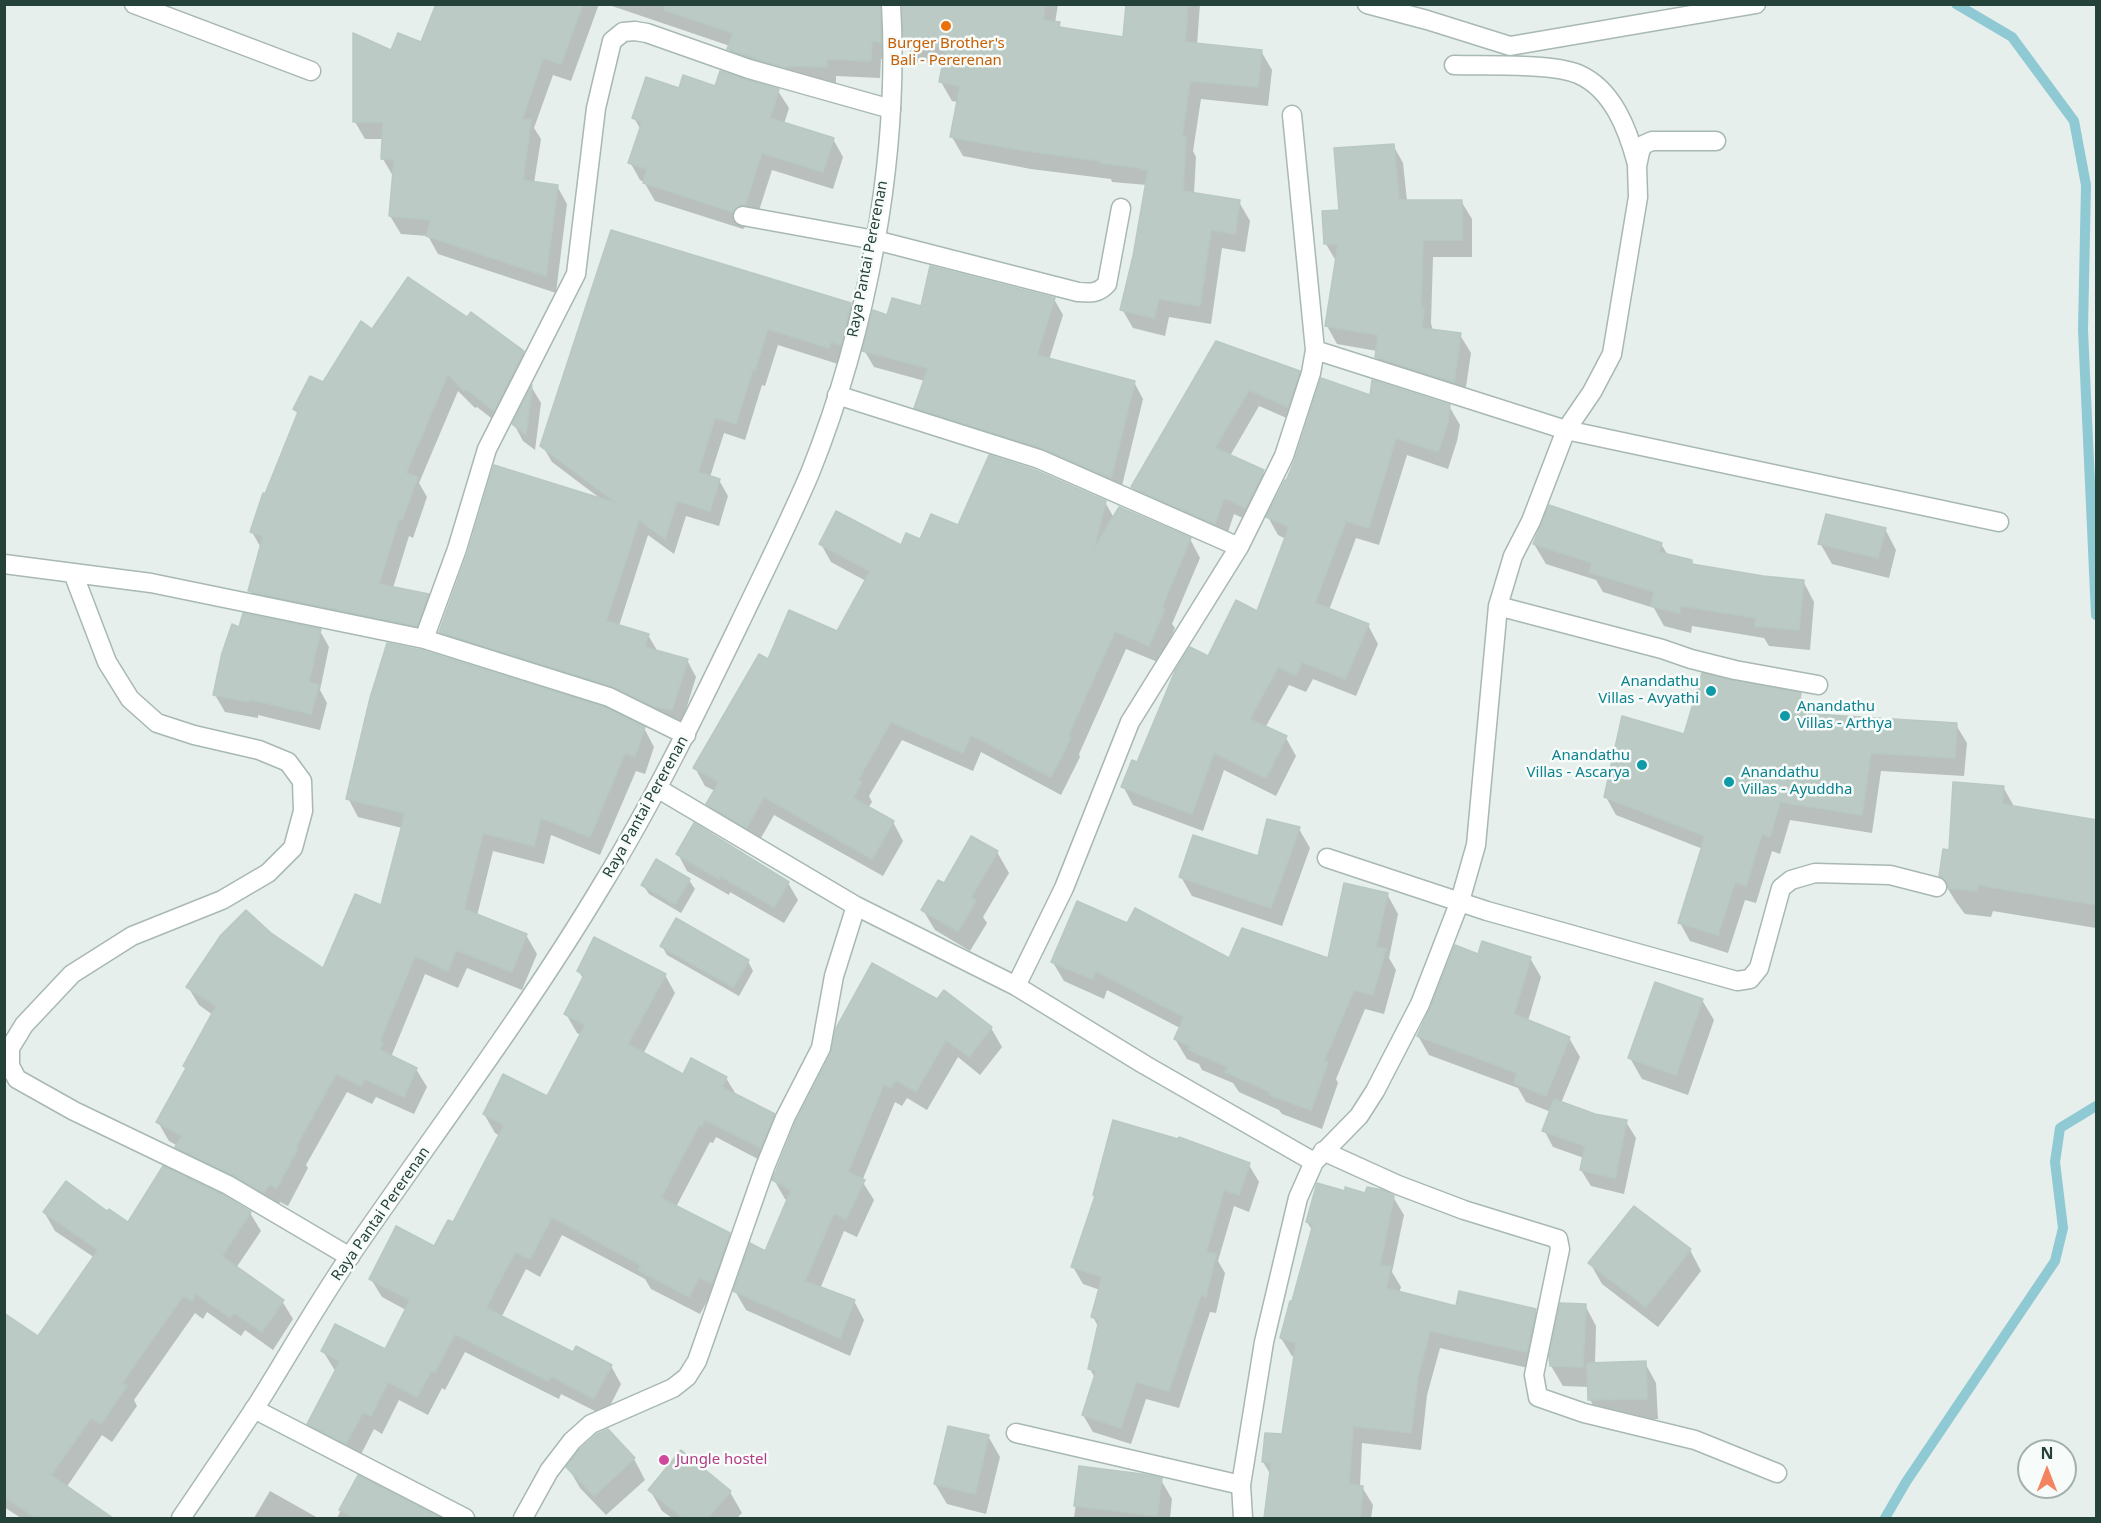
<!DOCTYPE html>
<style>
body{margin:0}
#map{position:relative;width:2101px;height:1523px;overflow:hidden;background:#e6efeb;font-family:"Noto Sans",sans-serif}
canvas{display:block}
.frame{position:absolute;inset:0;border:6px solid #24423a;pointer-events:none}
.north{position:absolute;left:2017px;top:1439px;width:60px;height:60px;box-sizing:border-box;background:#f7fbf9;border:2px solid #a3b1ad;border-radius:50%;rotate:0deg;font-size:16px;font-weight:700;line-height:24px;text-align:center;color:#24423a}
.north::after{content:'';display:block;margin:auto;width:21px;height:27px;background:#f4845f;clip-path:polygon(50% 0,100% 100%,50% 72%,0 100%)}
</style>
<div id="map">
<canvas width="2101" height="1523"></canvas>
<div class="frame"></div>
<div class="north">N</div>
</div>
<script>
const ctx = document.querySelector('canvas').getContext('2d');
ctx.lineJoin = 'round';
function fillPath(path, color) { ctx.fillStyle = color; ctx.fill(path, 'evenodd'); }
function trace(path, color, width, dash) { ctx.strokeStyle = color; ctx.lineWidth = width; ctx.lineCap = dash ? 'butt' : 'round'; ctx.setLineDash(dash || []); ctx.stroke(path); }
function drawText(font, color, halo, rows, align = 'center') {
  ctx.font = font + ' "Noto Sans",sans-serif'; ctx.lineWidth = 5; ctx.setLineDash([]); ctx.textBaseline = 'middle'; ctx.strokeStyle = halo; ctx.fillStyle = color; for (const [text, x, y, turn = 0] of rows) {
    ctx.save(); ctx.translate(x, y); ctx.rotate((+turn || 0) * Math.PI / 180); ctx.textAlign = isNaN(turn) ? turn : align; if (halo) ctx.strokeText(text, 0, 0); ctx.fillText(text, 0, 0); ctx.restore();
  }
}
fillPath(new Path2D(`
 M437,4H599L571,81L553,75L534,128L541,139L534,183L557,186L567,204L556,293L438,254L428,236L401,234L390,216L393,176L383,159V139H365L355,122L392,52L422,44Z
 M606,4H882L890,19V59H881L880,78L836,76V84L797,83L739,67L729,49L730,46Z
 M938,4H1058L1055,23L1059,24L1062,29L1124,39L1127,4H1200L1197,45L1261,51L1272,70L1268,106L1201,99L1193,151L1196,157L1194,194L1239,202L1250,221L1245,252L1222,248L1211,324L1169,317L1165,336L1133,328L1122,309L1135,256L1147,185L1112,182L1111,179L1031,169L963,156L952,137L958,102L952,101L941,82L944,64L916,62L905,43Z
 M716,88L778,91L789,108L784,124L833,139L843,157L833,189L772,170L755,223H749L743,229L655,201L644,182L640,180L630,162L641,130L634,118L680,90Z
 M1393,145L1403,163L1407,201H1461L1472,219V257H1433L1431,323L1433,331L1460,335L1471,353L1464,400L1387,375L1376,357L1377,351L1337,344L1327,326L1337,263L1326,244L1324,212L1340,211Z
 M612,231L850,304L860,321L838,364L778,345L765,386L762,385L745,440L724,433L710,477L719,480L728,496L719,526L686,516L674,554L648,535L619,626L648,635L658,652L687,660L696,677L681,726L450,648L440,632L601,499L552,462L542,445Z
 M1054,299L1063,315L1049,360L1134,382L1143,399L1120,494L926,424L916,408L925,381L874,367L864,350L888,316L922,307Z
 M468,319L523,352L534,370L504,428L477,407L475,408L458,391L419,483L427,497L413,538L409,536L393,588L428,595L438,613L427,644L260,609L250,591L261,548L252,532L299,416L295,409L323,384L373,331Z
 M1217,343L1299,372L1309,389L1298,423L1259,406L1230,456L1263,472L1273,489L1256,524L1234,514L1225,541L1143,504L1132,487Z
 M532,388L541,403L535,450L523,441L514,424Z
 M1371,397L1449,406L1460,425L1457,441L1448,469L1407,455L1379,545L1356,538L1329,610L1368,625L1378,644L1356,696L1313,679L1306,692L1289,685L1265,728L1286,738L1296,756L1276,796L1224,770L1203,831L1133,805L1123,786L1208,658L1258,613L1286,539L1278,535L1268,517Z
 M1105,502L1114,518L1190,539L1200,558L1172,624L1175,628L1160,663L1126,649L1079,754L1080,757L1061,795L981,752L973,771L902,740L869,796L872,802L868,808L893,822L903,841L883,876L774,815L757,845L718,822L707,804L715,791L705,786L695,768L769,661L838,633L866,581L831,562L821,544L902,547L958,527Z
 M1885,529L1896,550L1889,578L1832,564L1820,543Z
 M1534,544H1661L1668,555L1691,562L1694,566L1763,578L1803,581L1814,602L1810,650L1769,646L1764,638L1692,626L1691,633L1664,626L1654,608L1603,592L1596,580L1546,564Z
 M240,629L320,631L329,647L320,690L327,703L320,730L258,715V718L225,712L215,695Z
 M1800,695L1810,716L1956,725L1967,743L1964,776L1881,771L1872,833L1790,820L1780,854L1772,851L1756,903L1745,900L1728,953L1690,941L1680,923L1703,849L1616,815L1606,797L1685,736Z
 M644,728L654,747L645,774L636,771L600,855L551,835L544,864L493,851L477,916L526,935L537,954L522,990L467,968L458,988L425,974L391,1057L416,1069L427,1087L414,1114L376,1097L372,1104L347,1092L306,1165L308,1168L288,1206L280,1202L274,1210L188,1166L177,1147L178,1146L169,1141L158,1122L187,1070L184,1066L213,1015L199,1005L188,987L270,935L324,970L382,907L402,828L358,817L348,798Z
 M2003,787L2015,808L2096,821V928L1993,911L1991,917L1965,914L1956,902L1940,876L1950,852Z
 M1299,829L1310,848L1282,926L1192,896L1181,877L1259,858Z
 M972,838L997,852L1009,873L983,917L987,923L970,951L935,930L923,910L944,885Z
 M678,854L788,883L798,900L784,923L730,892L729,895L687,871Z
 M689,880L695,889L681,913L649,894L643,885Z
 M1387,894L1398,914L1389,958L1396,970L1384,1014L1365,1009L1336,1079L1338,1083L1322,1129L1282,1114L1279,1110L1239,1092L1233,1083L1202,1070L1199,1064L1187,1059L1175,1039L1180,1028L1107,990L1104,999L1064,981L1052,961L1128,925L1230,960L1329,959Z
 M662,946L748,961L753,971L739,996L667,955Z
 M1479,956L1530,958L1541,977L1528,1021L1569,1038L1580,1057L1561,1103L1594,1115L1626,1122L1636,1138L1624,1194L1591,1186L1581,1170L1584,1158L1553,1147L1544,1130L1551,1112L1526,1102L1518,1088L1429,1055L1418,1036Z
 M578,970L665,975L675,993L643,1054L684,1076L726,1078L737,1096L774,1115L784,1134L771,1166L716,1137L713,1143L710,1142L676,1207L729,1234L740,1253L723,1301L710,1296L700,1314L651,1289L645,1279L562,1235L540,1277L526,1269L501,1318L573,1354L611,1366L621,1384L605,1416L561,1394L559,1399L465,1352L445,1390L442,1388L428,1415L399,1400L382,1434L374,1429L357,1462L319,1442L309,1424L336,1371L334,1369L323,1351H385L406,1310L382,1297L371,1279L435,1248L453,1224L500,1136L495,1133L484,1114L547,1099L581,1035L577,1033L566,1014L584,980Z
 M1702,1000L1714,1020L1688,1095L1642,1079L1630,1058Z
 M991,1028L1002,1047L980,1075L958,1057L927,1110L907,1098L902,1106L895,1102L862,1181L874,1200L857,1237L844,1231L820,1289L854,1301L864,1320L850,1356L746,1310L735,1291L766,1253L788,1201L785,1199L774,1180L833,1053Z
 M1249,1165L1259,1182L1249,1212L1234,1206L1218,1261L1225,1273L1216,1313L1210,1312L1179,1408L1146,1399L1131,1444L1093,1432L1083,1415L1095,1378L1090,1369L1099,1328L1093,1317L1100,1290L1083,1284L1073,1267Z
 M1346,1193L1393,1197L1404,1215L1392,1272L1401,1287L1399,1293L1457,1308L1535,1310L1546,1328L1537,1370L1440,1348L1427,1395L1421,1450L1362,1443L1360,1487H1362L1373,1505L1371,1518H1265L1271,1475L1263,1462L1283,1436L1295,1357L1292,1356L1281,1338L1293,1303L1313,1232L1307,1222Z
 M44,1212L108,1214L129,1225L250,1213L261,1231L236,1268L282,1301L293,1319L273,1350L245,1330L241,1336L207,1312L203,1319L195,1313L134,1400L137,1406L112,1442L102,1435L66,1488L110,1518H21L4,1507V1330L39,1338L95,1258L55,1231Z
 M1690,1250L1701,1271L1658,1327L1602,1284L1590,1263Z
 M1585,1305L1596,1326L1595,1364L1645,1363L1656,1383L1658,1419L1602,1420L1590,1400V1387L1563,1386L1551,1366Z
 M988,1436L1000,1457L986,1514L947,1504L935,1484Z
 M634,1459L645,1480L606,1515L580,1488L568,1467Z
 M1081,1467L1161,1480L1172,1499L1170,1518H1074Z
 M358,1477L440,1518H337Z
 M650,1490L730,1492L742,1513L737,1518H672L662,1511Z
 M270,1491L318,1518H254Z`), '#0003');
trace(new Path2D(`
 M1956,4L2012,37L2074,121L2086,185L2083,330L2096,615
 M1885,1518L1906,1482L2055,1261L2063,1228L2055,1162L2060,1128L2096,1106`), '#8ec9d4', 10);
const building = new Path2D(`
 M436,4H583L561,64L543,58L522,119L531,120L523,180L558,185L546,276L426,236L431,220L389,216L394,160L381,159L383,122H353V33L391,50L398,33L421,42Z
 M665,4H880L881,42L872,41L871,61L827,59V67L787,66L786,68L727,49L733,33L664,10Z
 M902,4H1045L1043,20L1060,22L1059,27L1123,37L1126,4H1188L1185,42L1262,50L1258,87L1190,81L1182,137H1186L1183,191L1240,200L1235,234L1211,230L1200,306L1159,299L1154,318L1120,310L1133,256L1148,170H1142V168L1100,163V161L1020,150L950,137L960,86L939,82L946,47L903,44Z
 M720,71L779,89L770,118L834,138L823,172L762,153L745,205L739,206L733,212L643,183L647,169L628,163L642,122L632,118L646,77L679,88L683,75L715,86Z
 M1394,144L1399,200H1462V240H1423L1421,308H1424L1422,328L1461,333L1454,382L1375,357L1378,335L1325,326L1338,244H1324L1322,211L1339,210L1334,148Z
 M611,230L851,303L841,345L831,342L829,348L768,329L755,370L753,369L736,424L715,418L698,472L720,479L710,511L677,501L665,539L639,520L606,621L649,634L645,647L688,659L672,710L652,706L612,686L439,632L468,552L494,465L616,503L540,446Z
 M930,266L1055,298L1037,355L1135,381L1111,478L1042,448L914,408L928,368L862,351L873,310L887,315L892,298L921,306Z
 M408,277L467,317L471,312L524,351L494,411L466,389L464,391L448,374L406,473L418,477L402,520L399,519L379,584L429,594L417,626L248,591L263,536L250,532L263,493L265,494L298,412L293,409L310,376L323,382L361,321L372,329Z
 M1216,341L1300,371L1288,407L1249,390L1215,448L1264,470L1246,508L1224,498L1215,524L1131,487Z
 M1321,378L1370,395L1372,380L1450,405L1448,422L1438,452L1396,438L1369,528L1346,521L1315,603L1369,624L1345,679L1302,662L1296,675L1278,667L1250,719L1287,736L1266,778L1214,753L1192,814L1121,787L1132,760L1137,762L1175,671L1190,647L1208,656L1236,600L1257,611L1289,527L1266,517L1285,480L1286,481L1295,459Z
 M532,385L526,435L512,424Z
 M989,455L1035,470L1106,501L1094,549L1119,507L1191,538L1162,607L1165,609L1149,646L1115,631L1068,736L1071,738L1051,777L971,735L963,753L891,722L858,780L862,782L853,798L894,821L872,859L764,797L746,828L706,804L719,782L693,768L759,654L768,659L789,610L837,631L870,571L819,544L836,511L901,545L906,533L920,539L931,514L958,525Z
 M1549,505L1662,543L1659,552L1692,560V564L1763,576L1804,580L1799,630L1755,626L1756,618L1681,606L1679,613L1651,606L1654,592L1589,572L1592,563L1533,544Z
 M1826,514L1886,528L1878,558L1818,544Z
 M243,613L321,629L309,682L319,685L311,714L249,699V702L213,695L222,653L232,624L239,627Z
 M387,643L421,650L605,707L645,727L635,756L625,753L590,837L541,818L534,846L483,833L464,909L527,934L512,972L456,950L448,971L415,956L380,1041L383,1043L380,1050L417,1068L404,1097L365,1079L361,1086L336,1074L296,1147L298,1148L277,1188L269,1184L264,1193L233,1175L175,1147L182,1136L156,1122L186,1068L183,1066L216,1006L186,987L221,935L246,910L271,933L323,968L355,894L381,905L405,813L346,799L370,698Z
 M1702,673L1801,693L1797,713L1957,723L1955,758L1871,753L1862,815L1780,802L1770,837L1762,834L1746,886L1735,882L1718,935L1678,923L1705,836L1604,797L1622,716L1684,734Z
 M1953,782L2004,786L2002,804L2097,820V905L1978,885L1977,891L1948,888L1945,879L1939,876L1943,849L1949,850Z
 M1267,819L1300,827L1271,908L1179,877L1193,835L1258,856Z
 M694,823L789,882L774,907L720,876L719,879L676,854Z
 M971,836L998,851L971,898L976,901L958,931L921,910L938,880L944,883Z
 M656,859L690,879L675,904L641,885Z
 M1344,883L1388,893L1376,947L1386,949L1373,995L1354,990L1324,1061L1328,1062L1311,1110L1269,1095L1270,1092L1225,1072L1228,1067L1189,1050L1190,1046L1174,1039L1184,1017L1096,971L1092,979L1051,962L1077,901L1127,923L1135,908L1229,958L1242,928L1328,958Z
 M676,918L749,960L733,987L660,946Z
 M594,937L666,974L628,1044L683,1074L691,1058L727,1077L722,1087L775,1114L761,1148L705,1120L702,1126L699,1125L661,1198L730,1233L712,1283L699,1278L689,1297L638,1270L641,1265L552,1217L530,1259L515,1252L486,1308L573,1352L576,1346L612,1365L594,1399L551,1376L548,1381L455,1334L435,1372L431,1371L417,1397L388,1382L371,1416L363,1412L346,1444L307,1424L340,1361L321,1351L335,1324L385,1349L410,1300L369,1279L396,1226L434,1246L448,1220L453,1222L504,1125L483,1114L503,1074L547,1096L585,1025L564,1014L584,975L577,971Z
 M1482,941L1531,957L1514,1014L1570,1037L1546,1096L1514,1083L1517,1073L1417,1036L1430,1008L1455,945L1478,954Z
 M872,963L937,999L944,990L992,1027L969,1057L946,1040L916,1092L896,1080L891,1088L884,1084L848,1172L865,1180L846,1219L834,1213L805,1281L855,1300L840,1338L733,1291L750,1243L765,1251L791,1190L772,1180L776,1171L795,1123L831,1053L836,1028Z
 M1655,982L1703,999L1676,1075L1628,1058Z
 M1554,1099L1595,1114L1627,1120L1615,1178L1580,1170L1585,1146L1542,1131Z
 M1113,1120L1178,1139L1179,1137L1250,1163L1239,1195L1224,1190L1206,1252L1216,1254L1206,1297L1201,1295L1169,1391L1136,1382L1121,1428L1082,1415L1096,1371L1088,1369L1099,1320L1091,1317L1102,1277L1071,1267L1095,1196L1093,1195Z
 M163,1166L223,1195L251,1212L222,1256L284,1300L262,1332L234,1313L230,1318L196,1294L192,1301L183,1296L122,1383L127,1386L101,1424L91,1418L51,1475L113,1518H36L4,1497V1313L38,1336L98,1250L43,1212L66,1181L107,1211L109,1209L128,1222Z
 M1317,1183L1345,1191V1187L1365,1193L1367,1187L1383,1190L1394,1196L1380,1265L1391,1267L1386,1288L1456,1306L1459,1291L1536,1309L1527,1352L1430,1331L1418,1376L1411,1433L1353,1426L1349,1484L1363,1486L1360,1518H1264L1271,1463L1262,1462L1265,1433L1282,1434L1296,1343L1280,1338L1290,1301H1292L1313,1224L1306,1222Z
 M1634,1206L1691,1249L1646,1307L1588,1263Z
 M1560,1303L1586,1304L1583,1367L1550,1366L1549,1357Z
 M1646,1361L1647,1399L1588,1400L1587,1363Z
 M948,1426L989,1435L975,1494L934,1484Z
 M608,1429L635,1458L594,1496L566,1467L580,1449L597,1434Z
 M681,1450L731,1491L708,1518H683L648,1490Z
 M1079,1466L1142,1474L1162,1478L1157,1516L1074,1506Z
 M358,1475L441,1518H356L339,1510Z`);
fillPath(building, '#bbcac4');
trace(building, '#b8c9c2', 1.5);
const minor = new Path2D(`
 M134,4L311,71
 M1367,4L1427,20L1510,46L1756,4
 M1454,65C1484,66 1552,63 1578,74C1613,89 1628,130 1637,164
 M743,216L875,240L1078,292C1090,293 1098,294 1107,284L1121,208
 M1315,350L1566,430L1999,522
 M837,395L1039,459L1239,547
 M4,564L151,583L424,639
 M73,573L107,662L130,699L157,723L194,735L259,750L288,762L302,781L303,811L293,848L268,873L222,900L132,936L72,974L24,1025L10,1048V1066L17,1079L74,1111L228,1185L350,1257
 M1498,606L1662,649L1691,659L1735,670L1818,685
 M686,735L609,697L424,639L457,549L487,449L576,274L596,108L612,41L623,32L635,31L647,33L749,69L891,109
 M657,788L856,906L1016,986L1145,1065L1314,1162
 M1327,858L1487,911L1737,981L1750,979L1759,968L1781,888L1791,880L1815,873L1890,875L1937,887
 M1016,986L1064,888L1130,722L1239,547L1284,456L1311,373L1315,350L1292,115
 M1323,1151L1398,1185L1464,1210L1558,1239L1560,1249L1534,1375L1538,1397L1584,1413L1695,1440L1777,1473
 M254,1409L465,1518
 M1016,1433L1241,1485
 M523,1518L549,1471L572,1441L591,1424L673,1388L687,1377L697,1361L765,1167L785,1118L821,1048L834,976L856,906
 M1243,1518L1241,1485L1264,1342L1298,1198L1314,1162L1359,1116L1375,1091L1420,1004L1460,901L1476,845L1498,606L1513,556L1531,521L1566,430L1592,392L1612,354L1638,197L1637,166L1640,152L1643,145L1652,141H1716`);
const tertiary = new Path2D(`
 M181,1518C206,1481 232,1443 257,1405C289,1354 318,1302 352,1253C436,1131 526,1012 602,885C656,797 700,705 745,612C767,566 790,520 810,473C867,331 900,157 891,4`);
trace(minor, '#a8b8b2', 21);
trace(tertiary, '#a8b8b2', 21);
trace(minor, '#fff', 18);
trace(tertiary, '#fff', 18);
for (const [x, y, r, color] of [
 [946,26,6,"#e8710a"],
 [1711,691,6,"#0f9aa8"],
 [1785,716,6,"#0f9aa8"],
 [1642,765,6,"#0f9aa8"],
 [1729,782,6,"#0f9aa8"],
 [664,1460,6,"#d1479c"]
]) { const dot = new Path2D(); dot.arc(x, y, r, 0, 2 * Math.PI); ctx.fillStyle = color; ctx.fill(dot); trace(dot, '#f7fbf9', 2); }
drawText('15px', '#c56008', '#f7fbf9', [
 ["Burger Brother's",946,44],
 ["Bali - Pererenan",946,61]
]);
drawText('15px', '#24423a', '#f7fbf9', [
 ["Raya Pantai Pererenan",868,259,-79],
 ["Raya Pantai Pererenan",646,807,-61],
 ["Raya Pantai Pererenan",381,1214,-55]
]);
drawText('15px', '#0d838f', '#f7fbf9', [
 ["Anandathu",1699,682],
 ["Villas - Avyathi",1699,699],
 ["Anandathu",1797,707,"left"],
 ["Villas - Arthya",1797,724,"left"],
 ["Anandathu",1630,756],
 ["Villas - Ascarya",1630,773],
 ["Anandathu",1741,773,"left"],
 ["Villas - Ayuddha",1741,790,"left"]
], 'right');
drawText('15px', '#b23c85', '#f7fbf9', [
 ["Jungle hostel",676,1460]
], 'left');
</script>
